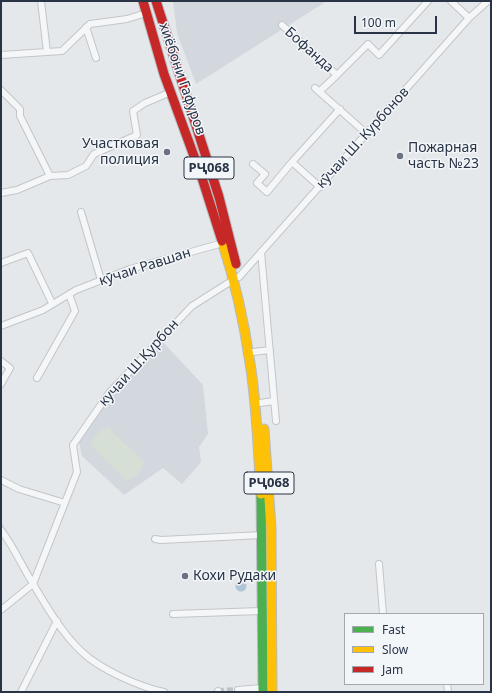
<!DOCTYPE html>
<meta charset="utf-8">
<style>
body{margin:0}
#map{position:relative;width:492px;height:693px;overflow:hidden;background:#e5e8eb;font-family:"Noto Sans",sans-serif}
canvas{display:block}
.frame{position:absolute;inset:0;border:2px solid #293447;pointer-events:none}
.legend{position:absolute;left:344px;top:613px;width:140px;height:72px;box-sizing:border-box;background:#f3f6f9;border:1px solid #a2a8b2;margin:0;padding:5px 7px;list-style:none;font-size:12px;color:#293447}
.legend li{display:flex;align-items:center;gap:8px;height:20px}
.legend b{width:20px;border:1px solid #a2a8b2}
.scale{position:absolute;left:354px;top:16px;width:83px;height:18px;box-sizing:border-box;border:2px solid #293447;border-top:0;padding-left:5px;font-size:12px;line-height:14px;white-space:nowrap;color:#293447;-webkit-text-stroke:3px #f3f6f9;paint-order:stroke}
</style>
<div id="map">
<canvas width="492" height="693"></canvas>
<div class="frame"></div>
<ul class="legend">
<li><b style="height:5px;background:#4caf50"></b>Fast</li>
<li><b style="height:5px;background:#ffc107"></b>Slow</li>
<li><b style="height:5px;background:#c62828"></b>Jam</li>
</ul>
<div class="scale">100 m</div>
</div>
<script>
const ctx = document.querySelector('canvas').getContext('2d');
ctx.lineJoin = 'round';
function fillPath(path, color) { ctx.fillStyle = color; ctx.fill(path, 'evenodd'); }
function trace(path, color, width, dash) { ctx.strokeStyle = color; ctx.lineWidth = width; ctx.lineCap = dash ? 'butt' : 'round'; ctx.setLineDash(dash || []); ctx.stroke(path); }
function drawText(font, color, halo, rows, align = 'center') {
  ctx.font = font + ' "Noto Sans",sans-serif'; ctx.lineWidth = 3; ctx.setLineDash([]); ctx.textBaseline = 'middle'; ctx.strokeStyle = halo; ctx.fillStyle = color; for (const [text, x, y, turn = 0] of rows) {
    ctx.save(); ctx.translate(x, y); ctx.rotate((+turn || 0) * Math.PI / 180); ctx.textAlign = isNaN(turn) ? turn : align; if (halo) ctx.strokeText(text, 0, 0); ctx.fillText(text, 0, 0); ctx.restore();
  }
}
fillPath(new Path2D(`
 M173,1H327L196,84L177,33Z
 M162,341L203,385L208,434L199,447L201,462L182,484L163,468L124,495L82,456L79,442L115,389Z`), '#d3d7de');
fillPath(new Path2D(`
 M108,427L144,462C141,472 135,479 126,480L91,446C93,437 98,430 108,427Z`), '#d6dfd5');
fillPath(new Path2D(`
 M235.5 586a5.5 5.5 0 1 1 11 0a5.5 5.5 0 1 1-11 0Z`), '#b1c5d8');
trace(new Path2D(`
 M1,524L5,531
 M19,553L31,574`), '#b1c5d8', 1.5);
trace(new Path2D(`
 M218,691L238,690`), '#bfc4ca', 6, [6, 3]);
const street = new Path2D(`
 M41,1L47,52
 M451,1L469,18
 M282,25L337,75L368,44L379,55L428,1
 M86,27L96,58
 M1,55L62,51L90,24L127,19L146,13
 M315,88L367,134
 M1,90L20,109V116L50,176
 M320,91L337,75
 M292,162L340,109
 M253,164L265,174L257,183L267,192L292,162L320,187
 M1,193L17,190L50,176L68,175L86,166L94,154L137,135L133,111L145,103L171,92
 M81,212L101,280
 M261,252L276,421
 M1,263L28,253L52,303
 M239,277L469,18L488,1
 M1,326L43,310L76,290L130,269L223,243
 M253,352L270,350
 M1,361L10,368L1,384
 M37,378L75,311L69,294
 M260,403L274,401
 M1,480L19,489L65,503
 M1,530C12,544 20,562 29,577C43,601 62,634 82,652C101,670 140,687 164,692
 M155,539L161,540L262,535
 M379,564L383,614
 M1,610L33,584L77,472L73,445L109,393L192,306L233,280
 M173,614L261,611
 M447,684L448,692
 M238,690L262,688
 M218,691V692
 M21,692L57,621`);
const fast = new Path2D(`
 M261,494L263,692`);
const slow = new Path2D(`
 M222,241C235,281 244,322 250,363C257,406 258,450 261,494
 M264,429L271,527L272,692`);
const jam = new Path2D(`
 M143,1L164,74L202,178L222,241
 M156,1L219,197L236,264`);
trace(street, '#c3c6c9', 8);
trace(fast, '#b7bbc0', 11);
trace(slow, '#b7bbc0', 11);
trace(jam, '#b7bbc0', 11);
trace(street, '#f4f6f7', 6);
trace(fast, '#4caf50', 9);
trace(slow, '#ffc107', 9);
trace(jam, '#c62828', 9);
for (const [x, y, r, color] of [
 [167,152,4,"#6b7380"],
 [400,156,4,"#6b7380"],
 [185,576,4,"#6b7380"]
]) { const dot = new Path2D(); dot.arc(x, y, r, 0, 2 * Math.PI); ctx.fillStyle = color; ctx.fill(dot); trace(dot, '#f3f6f9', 1.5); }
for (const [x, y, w] of [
 [209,168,50],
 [269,483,50]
]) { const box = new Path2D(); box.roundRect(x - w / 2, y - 11, w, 22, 3); ctx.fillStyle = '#f3f6f9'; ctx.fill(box); trace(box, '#293447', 1); }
drawText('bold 13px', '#293447', null, [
 ["РҶ068",209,168],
 ["РҶ068",269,483]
]);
drawText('14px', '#293447', '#f3f6f9', [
 ["Бофанда",309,50,42],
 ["хиёбони Гафуров",182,79,71],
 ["кӯчаи Ш. Курбонов",363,138,-48],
 ["кӯчаи Равшан",145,267,-18],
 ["кучаи Ш.Қурбон",139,363,-48]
]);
drawText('14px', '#293447', '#f3f6f9', [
 ["Участковая",159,144,"right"],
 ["полиция",159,160,"right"],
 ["Пожарная",408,148],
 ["часть №23",408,164],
 ["Кохи Рудаки",193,576]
], 'left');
</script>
